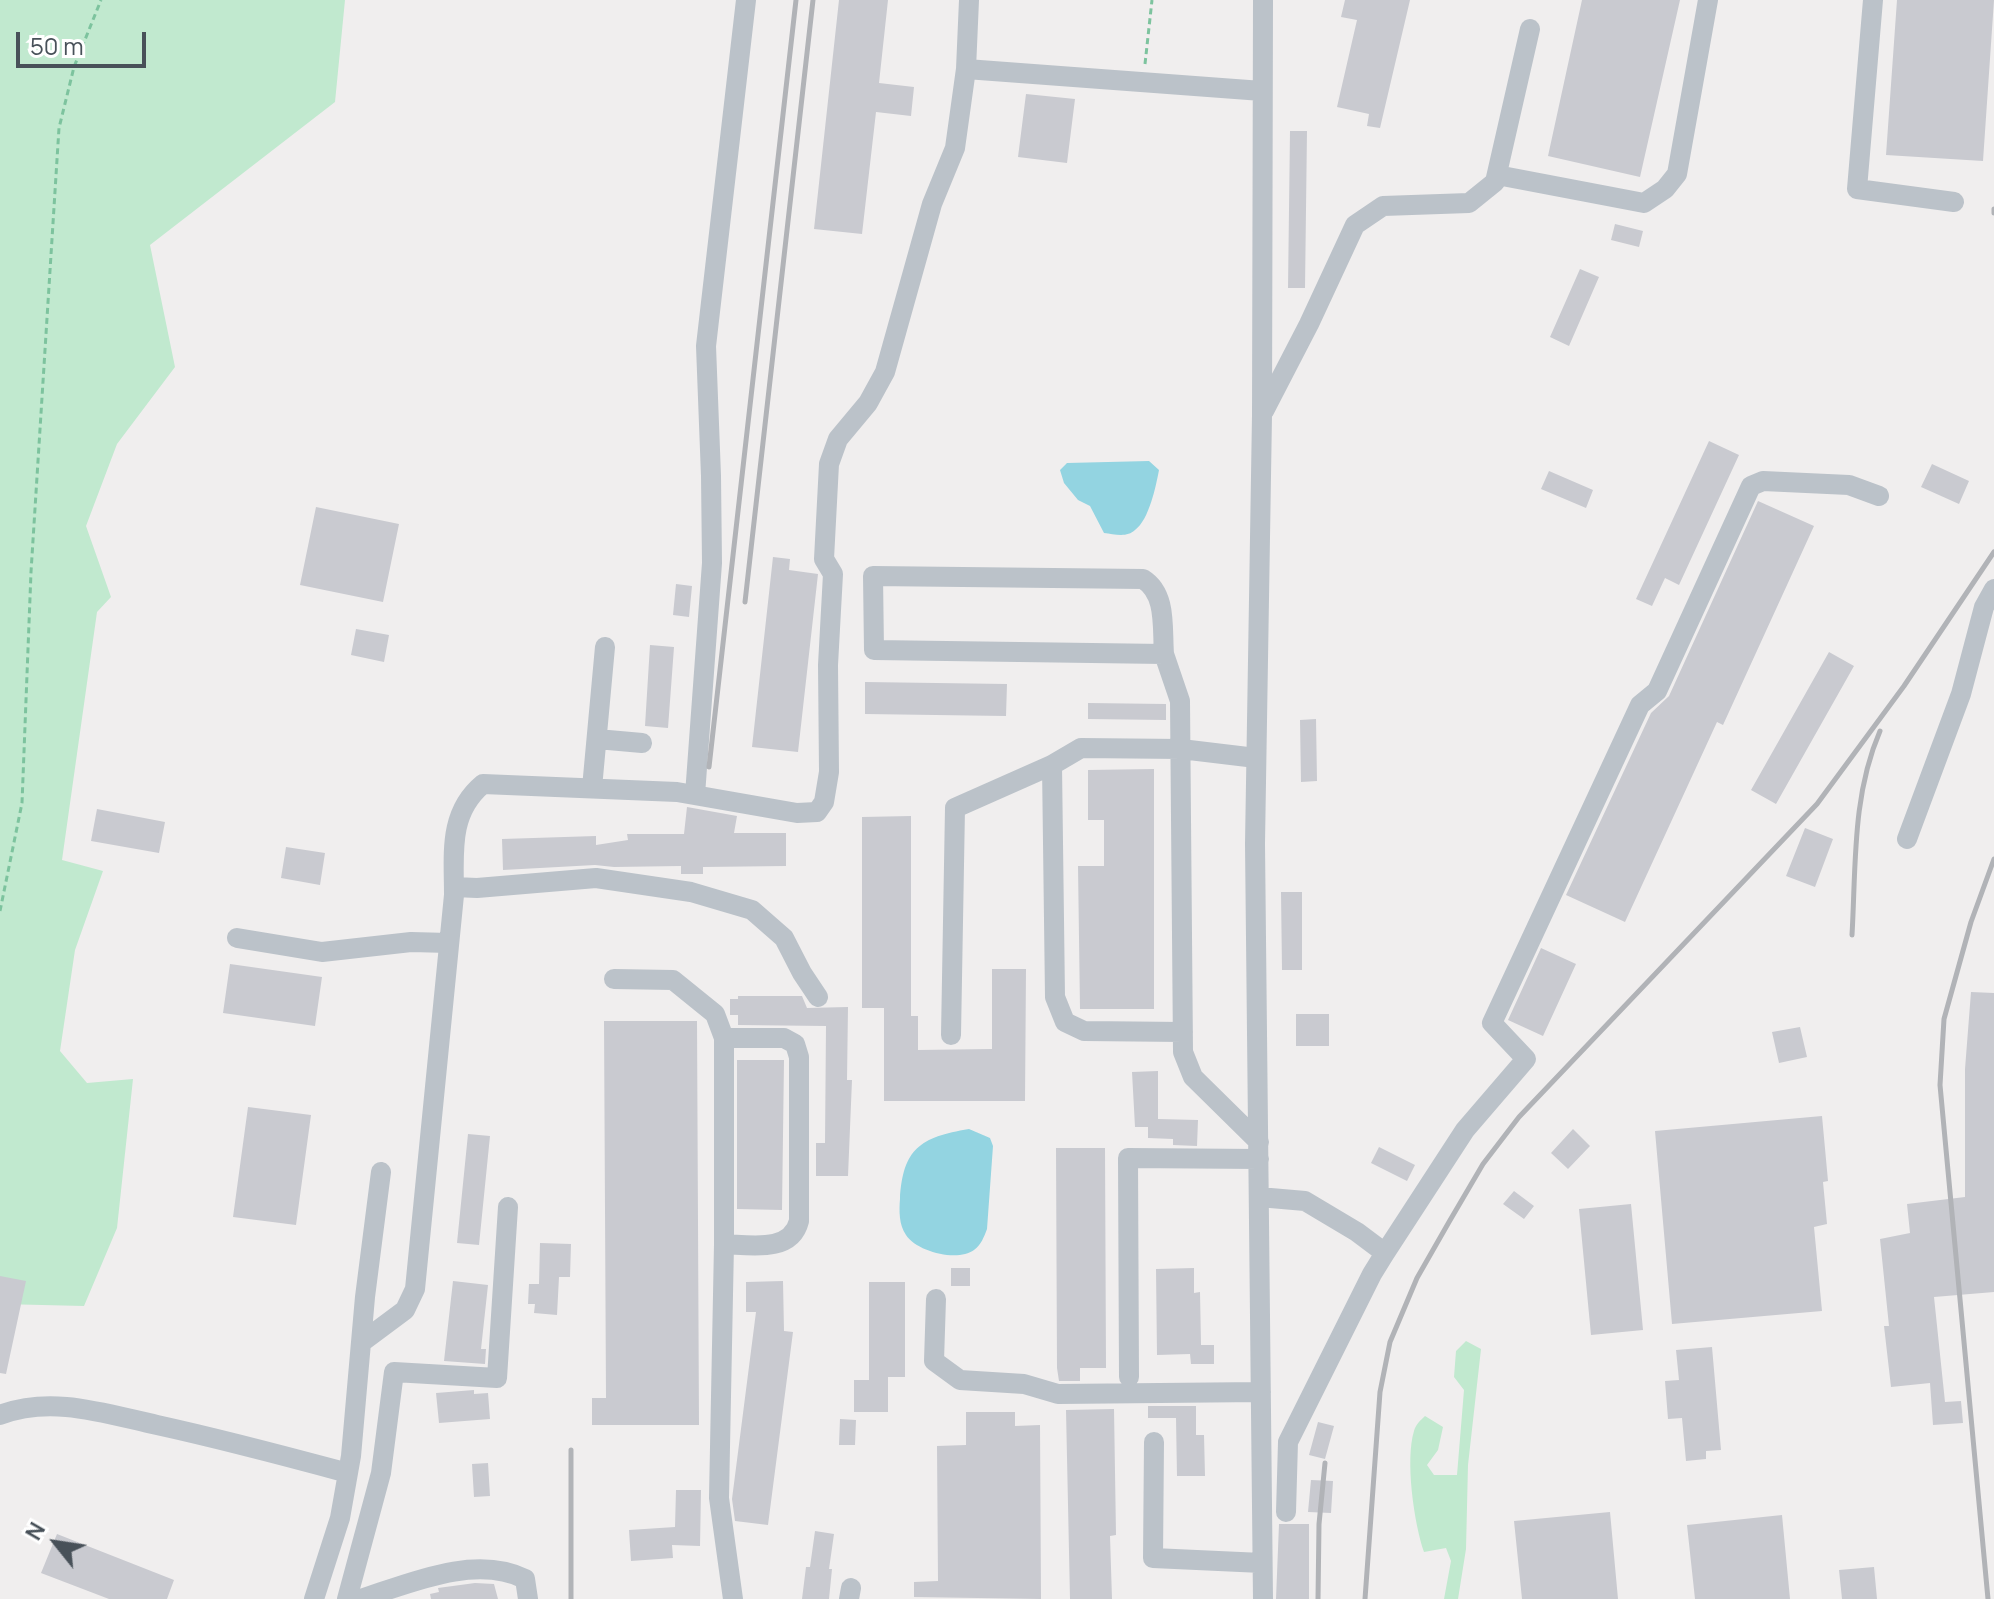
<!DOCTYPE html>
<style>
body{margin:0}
#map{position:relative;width:1994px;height:1599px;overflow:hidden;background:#f0eeee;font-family:Manrope,sans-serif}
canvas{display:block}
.north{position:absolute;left:16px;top:1503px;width:80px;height:80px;-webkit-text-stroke:6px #fff;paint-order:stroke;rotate:300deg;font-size:22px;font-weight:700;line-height:32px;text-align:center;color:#485159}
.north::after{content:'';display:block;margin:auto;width:28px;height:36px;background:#485159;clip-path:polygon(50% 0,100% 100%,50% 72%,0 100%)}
.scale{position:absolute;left:16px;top:32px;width:130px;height:36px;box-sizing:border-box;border:4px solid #485159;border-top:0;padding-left:10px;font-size:24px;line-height:28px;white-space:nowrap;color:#485159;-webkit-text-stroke:6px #fff;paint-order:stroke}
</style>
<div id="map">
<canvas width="1994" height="1599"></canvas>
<div class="north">N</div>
<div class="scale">50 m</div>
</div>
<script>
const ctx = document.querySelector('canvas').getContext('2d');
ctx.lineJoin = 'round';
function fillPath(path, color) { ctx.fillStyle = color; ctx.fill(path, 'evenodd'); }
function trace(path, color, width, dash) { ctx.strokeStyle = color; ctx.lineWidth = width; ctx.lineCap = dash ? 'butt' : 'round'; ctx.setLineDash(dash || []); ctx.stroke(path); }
fillPath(new Path2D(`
 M0,0H345L335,102L150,245L175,367L117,444L86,526L111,597L97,612L62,860L103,871L75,950L60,1051L87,1083L133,1079L117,1228L84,1306L0,1304Z
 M1466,1341L1481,1349L1468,1465L1466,1549L1458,1599H1444L1451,1561L1446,1548L1424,1552C1414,1523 1405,1460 1414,1431C1416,1424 1420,1421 1425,1416L1443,1427L1438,1450L1427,1465L1434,1475H1457L1464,1390L1454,1377L1456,1351Z`), '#c1e9cf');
fillPath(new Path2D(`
 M1149,461L1159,470C1156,486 1149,520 1135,530C1127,538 1114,534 1104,533L1090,506L1078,500L1064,483L1060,470L1067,463Z
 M969,1129L990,1138L993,1146L987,1229C984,1237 981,1245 974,1250C958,1262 917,1252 906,1235C899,1225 899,1211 900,1199C903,1149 920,1137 969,1129Z`), '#93d4e1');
fillPath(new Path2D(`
 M839,0H888L879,83L914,87L911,116L876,112L862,234L814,229Z
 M1345,0H1410L1380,128L1367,126L1369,114L1337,107L1357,20L1341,17Z
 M1582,0H1680L1640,177L1548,156Z
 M1897,0H1994L1983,161L1886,155Z
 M1026,94L1075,99L1067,163L1018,157Z
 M1290,131H1307L1305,288H1288Z
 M1615,224L1643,231L1639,247L1611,240Z
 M1580,269L1599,277L1569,346L1550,337Z
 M1709,441L1739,455L1679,585L1665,578L1652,606L1636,599Z
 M1932,464L1969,481L1959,504L1921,487Z
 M1549,471L1593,490L1586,508L1541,489Z
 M1758,501L1814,526L1723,725L1717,722L1625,922L1566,895L1651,713L1669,696Z
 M316,507L399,524L383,602L300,585Z
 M773,557L790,559L789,570L818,574L798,752L752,747Z
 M676,584L692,586L689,617L673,615Z
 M356,629L389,635L384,662L351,655Z
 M650,645L674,647L668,728L645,726Z
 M1829,652L1854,666L1776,804L1751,790Z
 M865,682L1007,684L1006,716L865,714Z
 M1088,703L1166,704V720L1088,719Z
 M1316,719L1317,781L1301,782L1300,720Z
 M1154,769V1009H1080L1078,866H1104V820H1088V770Z
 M687,807L737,816L734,833H786V866L703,867V874H681V866L614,867L595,865L503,870L502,839L596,836V845L628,840L627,834H684Z
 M97,809L165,822L159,853L91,841Z
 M911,816V1016H918V1050L992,1049V969H1026L1025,1101H884V1008H862V817Z
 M1805,828L1833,839L1815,887L1786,876Z
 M286,847L325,853L320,885L281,878Z
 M1281,892H1302V970H1282Z
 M1541,948L1576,964L1543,1036L1508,1020Z
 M230,964L322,977L315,1026L223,1013Z
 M1971,992L1994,993V1292L1934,1297L1945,1402L1961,1401L1963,1423L1933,1425L1930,1383L1891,1387L1884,1326H1889L1880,1239L1910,1233L1907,1204L1965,1197V1069Z
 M738,996H802L807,1008L848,1007L847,1080H852L848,1176H816V1143H825L826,1026L738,1025V1015H730V999H738Z
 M1296,1014H1329V1046H1296Z
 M604,1021H697L699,1425H592V1398H606Z
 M1800,1027L1807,1057L1779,1063L1772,1032Z
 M737,1060H784L782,1210L737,1209Z
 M1158,1071V1119L1198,1120L1197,1146L1173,1145V1139L1148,1138V1127H1135L1132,1072Z
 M248,1107L311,1115L296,1225L233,1217Z
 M1822,1116L1828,1181L1823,1182L1827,1224L1814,1227L1822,1311L1672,1324L1655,1131Z
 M1573,1129L1590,1146L1568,1169L1551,1153Z
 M468,1134L490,1136L479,1245L457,1243Z
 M1379,1147L1415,1165L1407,1181L1371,1163Z
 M1056,1148H1105L1106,1368H1080V1381H1059L1057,1368Z
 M1514,1191L1534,1206L1524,1219L1503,1204Z
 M1631,1204L1643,1330L1591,1335L1579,1209Z
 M540,1243L571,1244L570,1277H559L557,1315L534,1313L535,1304H528L529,1284H539Z
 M951,1268H970V1286H951Z
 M1194,1268V1293L1200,1292L1201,1345H1214V1364H1191L1190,1354L1157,1355L1156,1269Z
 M0,1276L26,1281L6,1374L0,1373Z
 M453,1281L488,1285L481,1349H486L485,1364L444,1361Z
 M783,1281L784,1331L793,1332L768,1525L735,1521L732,1499L756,1312H746V1282Z
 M869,1282H905V1377H888V1412H854V1380H869Z
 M1712,1347L1721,1450L1706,1451V1459L1686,1461L1682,1418L1668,1419L1665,1381L1679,1380L1676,1350Z
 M474,1390V1394L488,1393L490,1419L439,1423L436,1393Z
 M1148,1406H1196V1435H1204L1205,1476H1177L1176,1418H1148Z
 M1114,1409L1116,1535L1110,1536L1112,1599H1070L1066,1410Z
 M966,1412H1015V1426L1040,1425L1041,1599L914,1597V1582L938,1581L937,1446L966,1445Z
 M840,1419L856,1420L855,1445H839Z
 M1318,1422L1334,1426L1325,1459L1309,1455Z
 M488,1463L490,1496L474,1497L472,1464Z
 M1311,1480L1333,1481L1331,1513L1308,1512Z
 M676,1490H701L700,1546L672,1545L673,1558L631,1561L629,1530L675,1527Z
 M1610,1512L1618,1599H1522L1514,1521Z
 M1782,1515L1790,1599H1695L1687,1525Z
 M1279,1524H1309V1599H1276Z
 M815,1531L834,1534L829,1569H832L829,1599H802L806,1567H810Z
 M57,1534L174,1580L167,1599H109L41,1573Z
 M1874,1567L1877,1599H1842L1839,1570Z
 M475,1583L494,1584L498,1599H431L430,1594L439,1592L438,1588Z`), '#c9cad0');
trace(new Path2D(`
 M1145,64L1152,0
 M0,911L22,803L31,572L59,128L74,67L101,0`), '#7dc39e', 3, [6, 4]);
trace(new Path2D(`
 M969,0L966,69L1262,91
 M1263,0L1262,415L1255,844L1263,1599
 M1873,0L1857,189L1954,202
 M1497,175L1644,203L1665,189L1677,174L1708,0
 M1264,411L1309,324L1355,225L1383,206L1469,203L1495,182L1530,29
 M1164,654C1162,628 1167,594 1143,579L873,576L874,650L1164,654L1180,701L1183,1052L1193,1077L1259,1142
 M597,739L642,743
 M592,788L605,647
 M695,795L712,563L711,476L706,346L746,0
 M1907,839L1961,694L1984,607L1994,589
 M454,887L477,888L596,878L691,892L752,910L784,938L802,973L818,997
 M237,938L322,952L411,942L449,943
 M614,979L673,980L715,1014L724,1038V1244L719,1498L733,1599
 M1183,1032L1084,1031L1065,1022L1055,997L1052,765L1081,748L1181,749L1256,758
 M951,1035L955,808L1052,765
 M724,1038H784L795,1044L799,1057V1221C791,1253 751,1245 724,1244
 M1259,1197L1305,1201L1357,1232L1385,1253L1465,1130L1526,1059L1492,1023L1640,705L1657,691L1751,486L1763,481L1849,485L1879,496
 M936,1299L934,1361L960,1380L1024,1384L1058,1394L1261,1392
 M362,1342L405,1310L415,1289L454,895C454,854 448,813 483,784L677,792L797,813L817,812L824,802L829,772L828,665L833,574L824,559L829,464L838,439L868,403L885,372L932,204L955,148L966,69
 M1129,1377L1128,1158L1259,1159
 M0,1415C52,1395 106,1414 157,1425C221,1439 285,1456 348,1473
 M1154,1442L1153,1558L1262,1563
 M1286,1512L1288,1442L1372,1274L1385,1253
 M314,1599L340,1518L351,1456L365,1297L381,1172
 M347,1599L381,1473L394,1372L497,1378L508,1207
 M361,1599C410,1583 476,1554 525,1579L528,1599
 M849,1599L851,1588`), '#bbc2c9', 20);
trace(new Path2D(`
 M1994,213V209
 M745,602L813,0
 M709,767L796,0
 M1852,935C1856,866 1852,796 1880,731
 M571,1599V1450
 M1318,1599L1319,1524L1325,1463
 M1365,1599L1380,1392L1390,1342L1417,1278L1449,1222L1483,1164L1519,1117L1817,804L1904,686L1994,552
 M1988,1599L1940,1085L1944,1019L1971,922L1994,859`), '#b1b3b7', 5);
</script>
